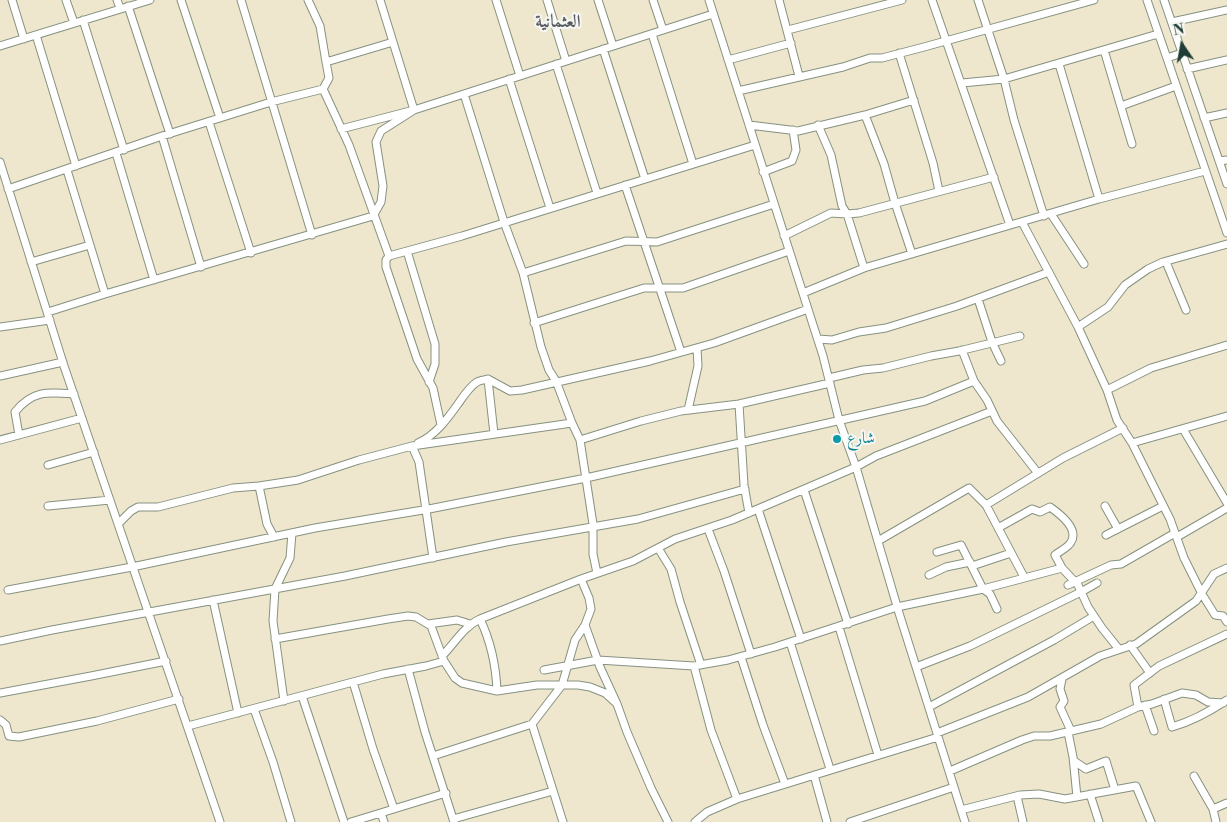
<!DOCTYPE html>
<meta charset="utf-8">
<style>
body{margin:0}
#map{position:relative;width:1227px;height:822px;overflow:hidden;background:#eee6cd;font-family:"Libre Bodoni",serif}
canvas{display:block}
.north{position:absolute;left:1157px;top:20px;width:50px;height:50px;-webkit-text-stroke:4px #f6f6f2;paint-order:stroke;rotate:348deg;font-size:14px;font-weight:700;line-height:20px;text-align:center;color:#1f3d34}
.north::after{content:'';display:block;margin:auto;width:18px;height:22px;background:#1f3d34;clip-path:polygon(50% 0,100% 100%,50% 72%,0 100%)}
</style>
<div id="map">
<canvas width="1227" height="822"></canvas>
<div class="north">N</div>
</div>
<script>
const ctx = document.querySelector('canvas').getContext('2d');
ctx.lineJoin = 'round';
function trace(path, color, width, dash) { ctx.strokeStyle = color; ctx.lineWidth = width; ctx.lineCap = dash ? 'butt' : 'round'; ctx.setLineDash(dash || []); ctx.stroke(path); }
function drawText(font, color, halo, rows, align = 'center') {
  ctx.font = font + ' "Libre Bodoni",Amiri,serif'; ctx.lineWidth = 4; ctx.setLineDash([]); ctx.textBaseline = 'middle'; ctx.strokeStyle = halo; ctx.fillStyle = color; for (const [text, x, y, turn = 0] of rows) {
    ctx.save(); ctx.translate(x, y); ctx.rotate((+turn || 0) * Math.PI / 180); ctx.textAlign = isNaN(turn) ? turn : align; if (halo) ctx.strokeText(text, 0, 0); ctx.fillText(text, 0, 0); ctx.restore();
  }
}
const minor = new Path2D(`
 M12,0L24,39
 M66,0L74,23
 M117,0L120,8
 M181,0L220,118
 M241,0L312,235
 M380,0L414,110
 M496,0L520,76
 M547,0L566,61
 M598,0L613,46
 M653,0L663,30
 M709,0L823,356L839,420L856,467L899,613L965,822
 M779,0L799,76
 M932,0L1010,225
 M978,0L1004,79L1014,120L1044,216
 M1147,0L1227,233
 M1164,0L1227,184
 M128,6L170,134
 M83,20L124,150
 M1172,22L1227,10
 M788,30L902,0
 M652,34L693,164
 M36,35L76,166
 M0,46L150,0
 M603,49L645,179
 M1104,50L1132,144
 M899,53L933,163L939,191
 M1167,58L1182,53
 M728,60L791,43
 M326,62L393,42
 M556,64L597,193
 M1059,64L1099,199
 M1187,69L1227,60
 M509,79L550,208
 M962,83L1004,79L1158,34
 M323,89L349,145L389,256
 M738,91L843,67L870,58H882L924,47L1094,0
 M464,94L504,222L523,273L541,347L549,370L556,381L572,423L580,440L593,524V554L597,573
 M1121,106L1176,86
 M865,115L884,164L895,203L912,254
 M1204,118L1227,113
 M209,122L251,253
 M749,125L798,131L865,115L914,100
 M818,125L831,155L842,206L847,214L864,268
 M341,129L414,110L713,14
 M162,136L201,267
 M116,153L154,280
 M1219,161L1227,160
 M0,162L64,366L220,822
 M67,170L105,294
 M763,172L792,161L796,150L793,130
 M625,185L681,352
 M8,189L162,136L271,102L323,89L329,78L326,62L320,26L308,0
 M1051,214L1084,264
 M1022,222L1078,327L1107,390L1117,420L1132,443L1170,519L1184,558L1202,594L1215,615L1223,616L1227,622
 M784,236L831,213L847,214L859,213L994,177
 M407,251L435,344V364L429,382
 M31,262L90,245
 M1166,262L1186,310
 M523,273L626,241L657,242L774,204
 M803,293L864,268L1099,199L1205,171
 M978,299L992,342L1001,361
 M48,312L105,294L373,216L381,202L383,186L376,142L381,131L414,110
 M534,323L644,288H683L789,251
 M0,327L50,320
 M1078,327L1108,307L1125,285L1148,269L1163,262L1227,244
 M818,339L832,340L859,332L886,328L957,306L1049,272
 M962,350L974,381L987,400L997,421L1037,472
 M0,376L63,362
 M829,378L863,370L883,368L931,356L959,351L1020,336
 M488,379L494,434
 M1107,390L1151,368L1227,345
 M739,404L744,485L749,513
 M688,410L698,366L697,348
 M441,425L433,388L417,359L386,267V260L389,256L462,236L755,145
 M1183,429L1227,503
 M19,435L15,412C33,390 48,392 74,394
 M0,440L82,418
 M580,440L641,421L681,411L739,404L830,383
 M418,443C435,436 448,418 458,404C463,397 469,387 477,382C480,380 485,380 488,379L510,391L522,390L650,361L714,343L808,309
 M1132,443L1227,416
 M412,446L419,462L433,558
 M48,465L94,452
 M259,486L267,524L274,537
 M804,490L848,624
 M48,506L110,500
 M1105,506L1118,529
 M758,509L801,639
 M118,524L131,511L138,507H158L233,488L259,486L298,480L359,460L412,446L572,423
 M998,528L1032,509L1040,512L1050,507C1060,514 1079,529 1071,542C1069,547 1060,551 1055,555L1062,568L1078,585L1088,607L1102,628L1118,648
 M708,529L724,571L751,654
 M1106,535L1163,506
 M1177,537L1227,508
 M878,541L969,488L986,505
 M658,548L671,569L680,602L701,665
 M937,552L961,545L983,589L990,594L997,609
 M972,566L1011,553
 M929,575L946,567L970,562
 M1024,577L986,505L1063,458L1123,428
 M1068,585L1111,565L1121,564L1175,533
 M8,590L132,567L315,528L429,509L586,478L925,401L974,381
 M213,600L238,713
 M480,619C491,642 496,665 497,691
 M428,624L457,620L470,624
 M585,625L600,667L617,704L627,732L651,788L668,822
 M839,627L878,755
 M275,639L388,619L408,616L416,617L431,626L444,661L455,678L462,683L497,691L537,685H578L590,687L605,693L617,704
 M0,641L52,630L345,576L506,542L638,519L745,489
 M790,642L830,769
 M1130,645L1150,673
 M442,656C455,643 463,627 480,619L581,579L633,561L675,539L732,520L856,467L876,456L992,411
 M741,657L763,725L785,784
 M694,666L711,730L737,799
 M916,667L970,646L1081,592L1097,583
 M408,669L425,732L454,822
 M544,670L598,660L694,666L728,660L775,647L897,607L983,589L1062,568
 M1062,679L1060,689L1064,701L1060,707L1071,731
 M353,682L373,749L394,809
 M0,693L91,676L166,661
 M302,696L344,822
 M1164,699L1172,727C1193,721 1209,712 1227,700
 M284,701L273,621L275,589L290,558L292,533
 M1145,705L1154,731
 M929,707L1054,640L1094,616
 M1138,707L1134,685L1159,666L1227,634
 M254,709L273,762L291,822
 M0,720L6,725L9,736L19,737L97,721L179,699
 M532,724L562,685L575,640L585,625L591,609L589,598L581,579
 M188,726L383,674L426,666L444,661
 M1068,732L1073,757L1077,797
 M937,733L1028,697L1100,656L1136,644L1196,601L1214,574L1227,568
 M433,756L532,724L563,822
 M1074,761L1086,769L1106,761L1115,790
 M950,771L1022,740L1034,736H1050L1101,724L1138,707L1152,704L1182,693L1196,695L1208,702L1223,703
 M814,775L827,822
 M1194,776L1213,809
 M1090,794L1099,822
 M1017,796L1023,822
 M961,810L1020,795L1039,794L1065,799L1136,786L1151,822
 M381,813L384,822
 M453,819L553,791
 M351,822L446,793
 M695,822L707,812L737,799L938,737
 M850,822L954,787
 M1216,822L1213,809L1227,803`);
trace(minor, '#869280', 9);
trace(minor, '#fff', 7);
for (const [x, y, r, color] of [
 [837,439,5,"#0f9aa8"]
]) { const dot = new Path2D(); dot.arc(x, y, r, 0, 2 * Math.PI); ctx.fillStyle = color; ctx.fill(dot); trace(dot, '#f6f6f2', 2); }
drawText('16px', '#0d838f', '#f6f6f2', [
 ["شارع",847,439]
], 'left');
drawText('bold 18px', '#585c61', '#f6f6f2', [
 ["العثمانية",558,23]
]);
</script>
